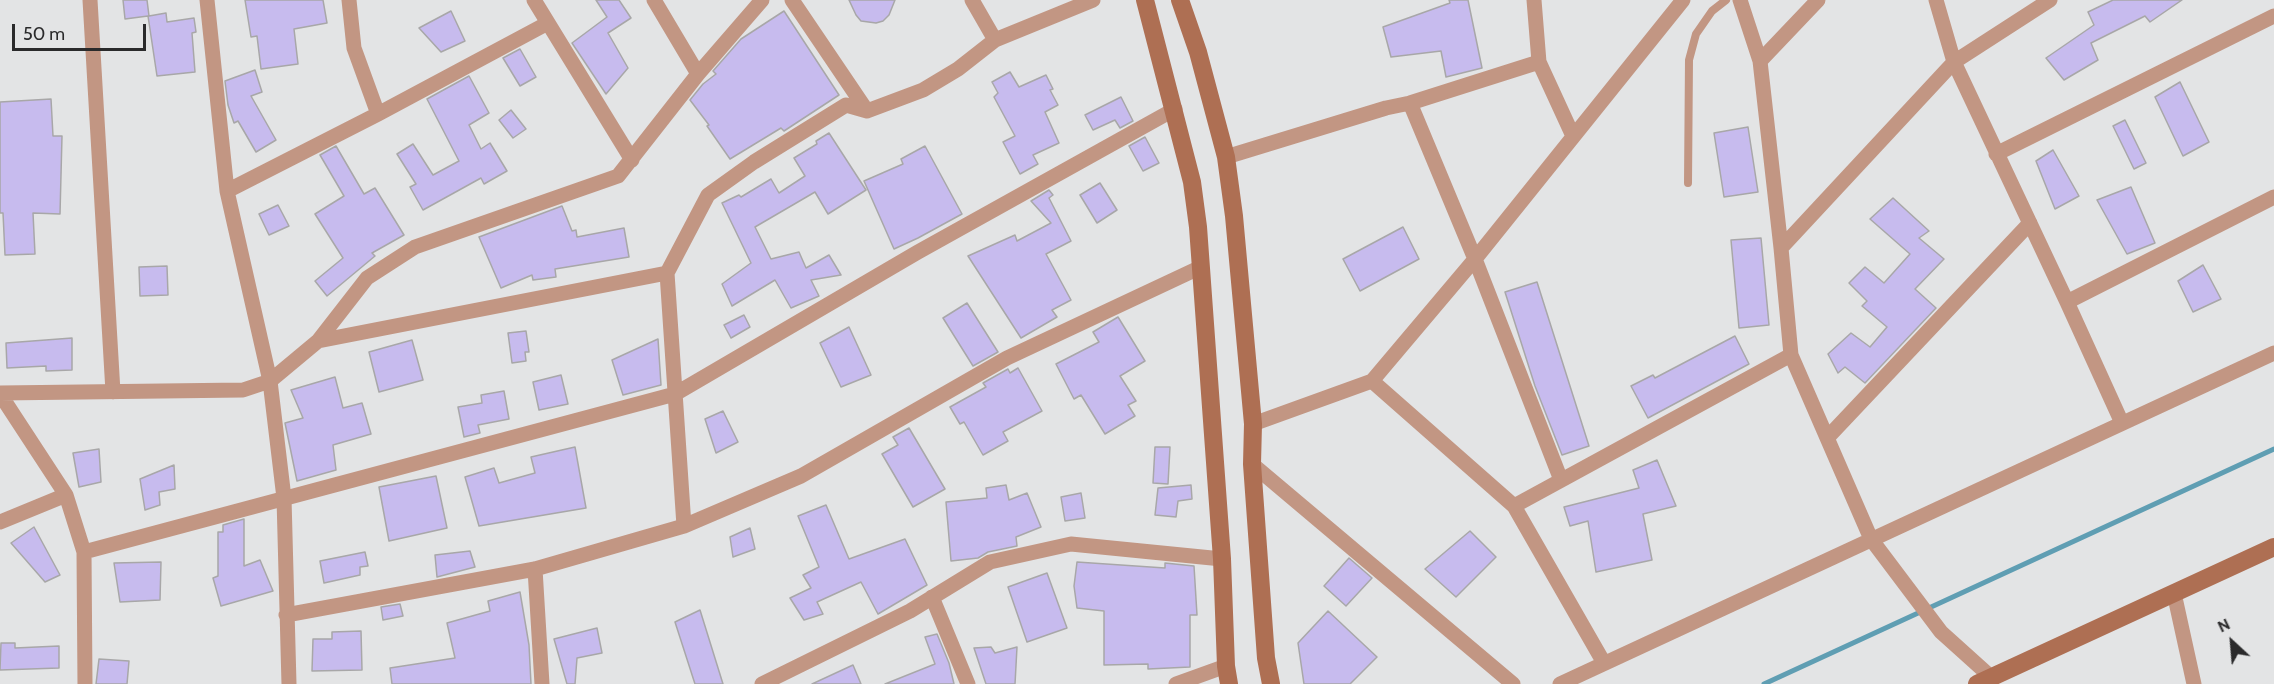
<!DOCTYPE html>
<style>
body{margin:0}
#map{position:relative;width:2274px;height:684px;overflow:hidden;background:#e3e4e5;font-family:Cabin,sans-serif}
canvas{display:block}
.north{position:absolute;left:2202px;top:612px;width:60px;height:60px;-webkit-text-stroke:4px #e3e4e5;paint-order:stroke;rotate:334deg;font-size:16px;font-weight:700;line-height:24px;text-align:center;color:#2a2a2b}
.north::after{content:'';display:block;margin:auto;width:21px;height:27px;background:#2a2a2b;clip-path:polygon(50% 0,100% 100%,50% 72%,0 100%)}
.scale{position:absolute;left:12px;top:24px;width:134px;height:27px;box-sizing:border-box;border:3px solid #2a2a2b;border-top:0;padding-left:8px;font-size:18px;line-height:21px;white-space:nowrap;color:#2a2a2b;-webkit-text-stroke:4px #e3e4e5;paint-order:stroke}
</style>
<div id="map">
<canvas width="2274" height="684"></canvas>
<div class="north">N</div>
<div class="scale">50 m</div>
</div>
<script>
const ctx = document.querySelector('canvas').getContext('2d');
ctx.lineJoin = 'round';
function trace(path, color, width, dash) { ctx.strokeStyle = color; ctx.lineWidth = width; ctx.lineCap = dash ? 'butt' : 'round'; ctx.setLineDash(dash || []); ctx.stroke(path); }
function fillPath(path, color) { ctx.fillStyle = color; ctx.fill(path, 'evenodd'); }
trace(new Path2D(`
 M1764,684L2274,449`), '#5f9eb3', 5);
const building = new Path2D(`
 M123,0H147L149,16L166,13L167,22L194,18L196,32L192,33L195,72L157,76L148,16L125,19Z
 M245,0H323L327,23L294,29L298,64L261,69L257,36L251,37Z
 M596,0H619L631,18L608,33L628,68L606,94L572,43L607,17Z
 M849,0H895L889,15L883,21L876,23L861,21L856,15Z
 M1449,0H1468L1482,68L1446,77L1441,51L1391,57L1383,27L1450,3Z
 M2113,0H2182L2150,22L2145,16L2091,43L2098,60L2064,80L2046,58L2094,25L2088,12Z
 M451,11L465,41L441,52L419,28Z
 M784,11L839,95L784,131L781,128L730,159L707,126L709,125L690,100L703,84L716,74L713,71L741,39Z
 M520,49L536,77L520,86L503,58Z
 M255,70L262,92L251,96L276,140L256,152L238,121L234,123L228,105L225,81Z
 M1010,72L1019,87L1046,75L1053,89L1050,90L1058,105L1045,112L1059,143L1033,155L1038,164L1020,174L1003,142L1015,136L994,97L998,93L992,82Z
 M469,76L489,113L469,125L481,149L490,143L507,171L484,184L481,178L423,210L410,187L416,184L397,154L413,144L433,175L459,161L427,99Z
 M2180,82L2209,142L2183,156L2155,97Z
 M1121,97L1133,121L1120,128L1115,120L1093,130L1085,115Z
 M51,99L53,136H62L60,214L33,213L35,254L5,255L3,213H0V102Z
 M511,110L526,129L513,138L499,120Z
 M2125,120L2146,163L2134,169L2113,126Z
 M1748,127L1758,192L1724,197L1714,133Z
 M829,133L866,190L828,214L815,192L755,227L771,259L799,252L806,268L829,255L841,275L811,280L819,296L791,308L775,280L732,306L722,284L751,263L722,203L739,195L741,197L771,179L779,193L805,176L794,158L817,144L816,141Z
 M1145,137L1159,163L1143,171L1129,146Z
 M336,146L364,194L375,188L404,235L372,253L375,256L327,296L315,281L343,258L315,214L344,196L320,155Z
 M925,146L962,214L918,238L894,249L864,181L903,164L901,159Z
 M2053,150L2079,196L2055,209L2036,161Z
 M1100,183L1117,210L1097,223L1080,195Z
 M2131,187L2155,243L2127,254L2097,200Z
 M1049,190L1053,195L1049,198L1071,241L1046,254L1071,300L1052,310L1057,317L1021,338L968,256L1015,235L1017,241L1051,223L1031,201Z
 M1893,198L1929,231L1919,238L1944,259L1915,289L1936,308L1865,383L1845,367L1838,373L1828,354L1851,333L1870,347L1887,327L1862,306L1867,301L1849,283L1865,267L1884,283L1910,254L1870,219Z
 M278,205L289,226L269,235L259,214Z
 M562,206L572,231L576,230L577,237L624,228L629,257L555,269L556,277L533,280L532,275L501,288L479,237Z
 M1403,227L1419,259L1360,291L1343,259Z
 M1761,238L1769,325L1739,328L1731,240Z
 M2203,265L2221,299L2193,312L2178,281Z
 M167,266L168,295L140,296L139,267Z
 M1537,282L1589,446L1562,455L1535,386L1505,292Z
 M967,303L998,352L973,366L943,318Z
 M744,315L750,327L731,338L724,325Z
 M1118,317L1145,361L1120,376L1136,401L1128,405L1135,416L1105,434L1081,395L1074,399L1056,364L1099,342L1093,332Z
 M849,327L871,375L841,387L820,343Z
 M526,331L529,352H525L526,361L512,363L508,333Z
 M1735,336L1749,364L1648,418L1631,386L1653,375L1655,378Z
 M72,338V370L46,371V366L7,368L6,343Z
 M658,339L661,385L623,395L612,360Z
 M412,340L423,380L379,392L369,352Z
 M1018,368L1042,411L1003,432L1008,441L983,455L964,422L960,424L950,407L986,387L983,383L1008,369L1010,373Z
 M561,375L568,404L539,410L533,382Z
 M335,377L343,408L362,403L371,434L333,445L336,470L297,481L285,423L303,418L291,390Z
 M504,391L509,419L478,425L480,433L464,437L458,407L482,403L481,395Z
 M723,411L738,442L716,453L705,419Z
 M909,428L945,489L913,507L882,454L898,445L893,437Z
 M575,447L586,508L479,526L465,477L494,468L499,483L535,473L531,457Z
 M1155,447H1170L1168,484L1153,483Z
 M99,449L101,482L79,487L73,453Z
 M1657,460L1676,506L1643,514L1652,560L1596,572L1588,521L1570,526L1564,507L1639,488L1633,470Z
 M174,465L175,489L159,492L160,505L145,510L140,479Z
 M436,476L447,528L389,541L379,487Z
 M1006,485L1009,500L1027,493L1041,527L1016,537L1017,546L988,552L978,558L951,561L946,502L987,498L986,488Z
 M1191,485L1192,499L1178,501L1176,517L1155,515L1158,488Z
 M1081,493L1085,518L1065,521L1061,497Z
 M826,505L849,559L905,539L927,585L878,614L861,582L817,602L823,614L804,620L790,598L811,588L803,575L819,567L798,516Z
 M244,519V566L260,560L273,591L221,606L213,578L218,576V532H223V525Z
 M34,527L60,575L45,582L11,543Z
 M750,528L755,549L733,557L730,537Z
 M1470,531L1496,557L1456,597L1425,569Z
 M470,551L475,567L437,577L435,555Z
 M365,552L368,566L360,567V575L324,583L320,561Z
 M1349,558L1372,578L1346,606L1324,586Z
 M161,562L160,600L120,602L114,563Z
 M1077,562L1165,568V563L1194,566L1197,615H1190V667L1148,669V664L1104,665V611L1077,608L1074,586Z
 M1047,573L1067,628L1027,642L1008,587Z
 M520,592L529,645L531,684H392L390,668L455,658L447,623L490,611L488,601Z
 M400,604L403,616L383,620L381,607Z
 M700,610L723,684H695L675,622Z
 M1328,611L1377,657L1350,684H1304L1298,643Z
 M597,628L602,653L577,658L575,684H567L554,639Z
 M361,631L362,670L312,671L313,639H332V632Z
 M937,634L949,663L954,684H885L935,664L925,637Z
 M1,643H15V648L59,646V668L0,670Z
 M991,647L995,653L1017,647L1015,684H986L974,648Z
 M99,659L129,661L127,684H96Z
 M853,665L861,684H812Z`);
fillPath(building, '#c7bbee');
trace(building, '#a8a7a8', 1.5);
trace(new Path2D(`
 M1688,183L1689,60L1696,34L1712,11L1726,0`), '#c29683', 8);
trace(new Path2D(`
 M90,0L113,392
 M207,0L227,191L270,381L284,498L289,684
 M349,0L354,48L378,114
 M534,0L632,160
 M654,0L698,74
 M792,0L867,111
 M972,0L995,40
 M1534,0L1539,62L1573,136
 M1740,0L1760,61L1781,248L1791,355L1871,539L1941,632L1991,677
 M1936,0L1954,62L2067,302L2122,423
 M1760,61L1818,0
 M1410,103L1475,259L1561,480
 M1996,154L2274,16
 M1226,157L1386,108L1410,103L1539,62
 M227,191L378,114L548,23
 M1781,248L1954,62L2050,0
 M2067,302L2274,197
 M318,341L667,273
 M1372,381L1514,506L1604,663
 M0,393L243,390L270,381L318,341L367,278L415,247L618,176L698,74L762,0
 M0,394L66,495L84,552L85,684
 M1253,424L1372,381L1475,259L1683,0
 M1828,437L2030,223
 M1252,464L1513,684
 M1514,506L1791,355
 M0,522L66,495
 M684,526L667,273L708,195L754,162L846,105L867,111L923,90L958,69L995,40L1093,0
 M84,552L675,394L918,252L1175,109
 M535,569L542,684
 M2174,593L2194,684
 M932,597L968,684
 M286,615L535,569L684,526L801,476L1007,358L1201,267
 M762,684L910,611L990,562L1071,544L1222,559
 M1176,684L1226,666
 M1560,684L2274,353`), '#c29683', 15);
trace(new Path2D(`
 M1145,0L1192,182L1198,227L1222,559L1226,666L1229,684
 M1180,0L1198,52L1226,157L1234,216L1253,424L1252,464L1266,658L1271,684
 M1977,684L2274,547`), '#ae6f53', 18);
</script>
